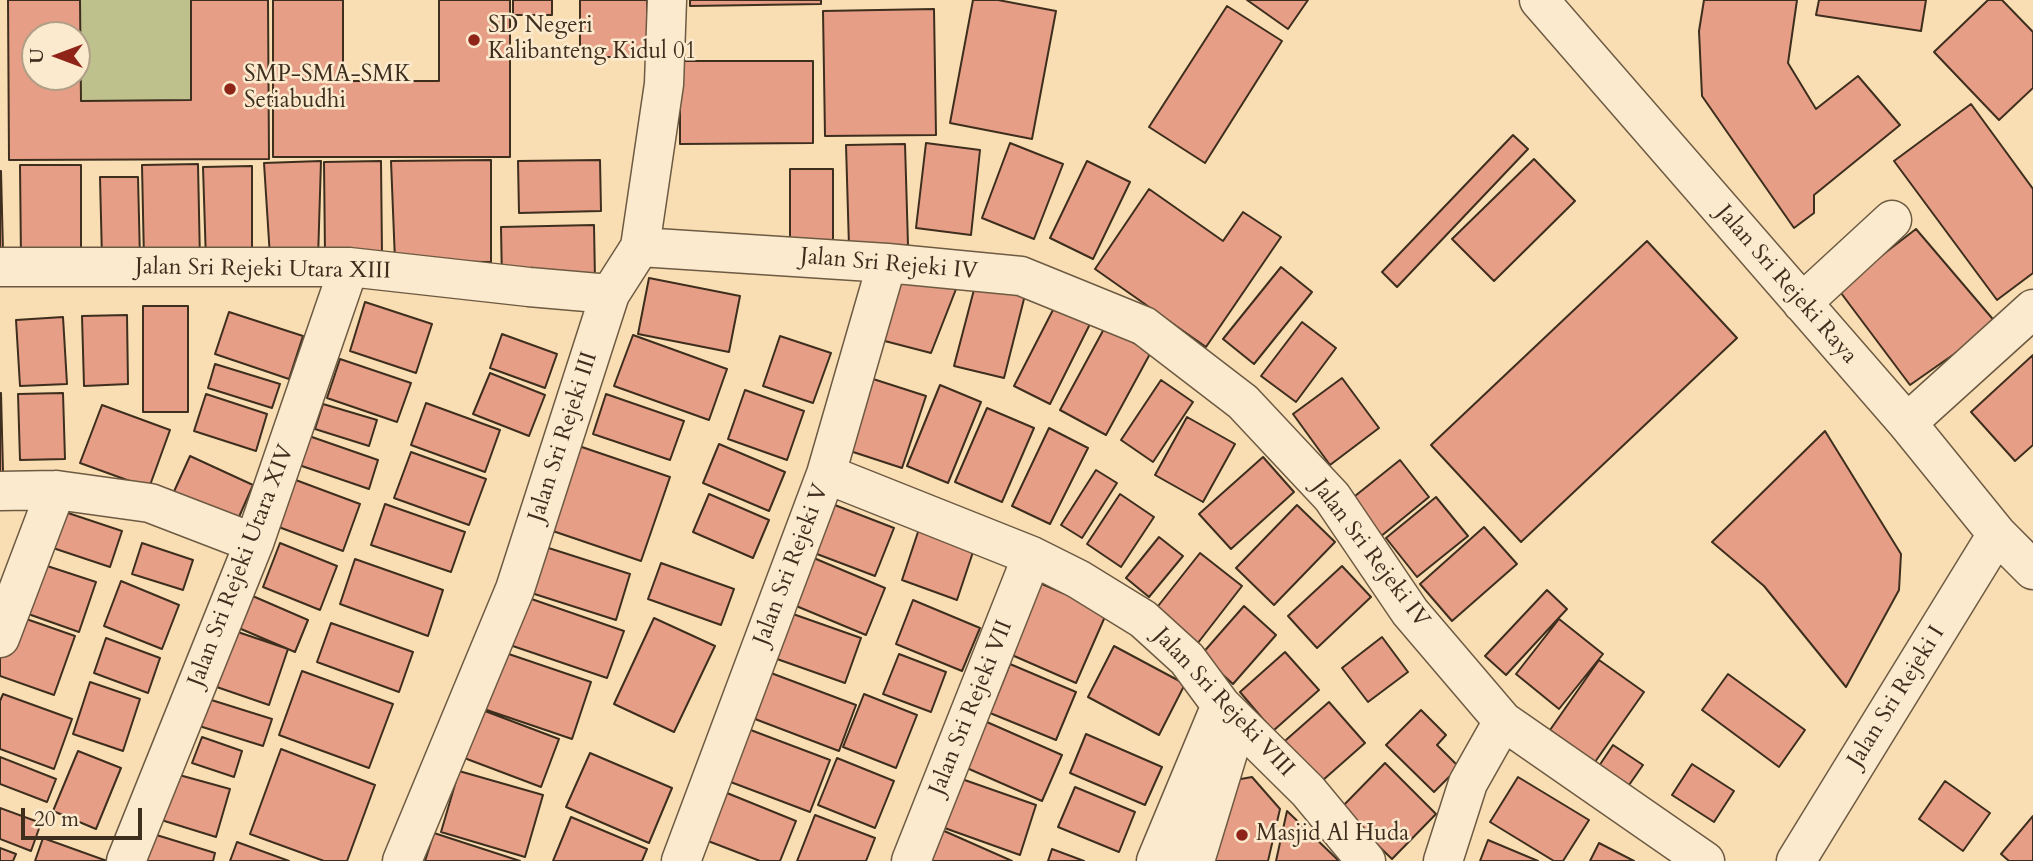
<!DOCTYPE html>
<style>
body{margin:0}
#map{position:relative;width:2033px;height:861px;overflow:hidden;background:#fadeb3;font-family:Cardo,serif}
canvas{display:block}
.north{position:absolute;left:21px;top:21px;width:70px;height:70px;box-sizing:border-box;background:#fceace;border:2px solid #b09f88;border-radius:50%;rotate:270deg;font-size:19px;font-weight:700;line-height:28px;text-align:center;color:#3e2e1e}
.north::after{content:'';display:block;margin:auto;width:24px;height:32px;background:#8f2418;clip-path:polygon(50% 0,100% 100%,50% 72%,0 100%)}
.scale{position:absolute;left:21px;top:808px;width:121px;height:32px;box-sizing:border-box;border:4px solid #3e2e1e;border-top:0;padding-left:9px;font-size:21px;line-height:24px;white-space:nowrap;color:#3e2e1e;-webkit-text-stroke:5px #fceace;paint-order:stroke}
</style>
<div id="map">
<canvas width="2033" height="861"></canvas>
<div class="north">U</div>
<div class="scale">20 m</div>
</div>
<script>
const ctx = document.querySelector('canvas').getContext('2d');
ctx.lineJoin = 'round';
function fillPath(path, color) { ctx.fillStyle = color; ctx.fill(path, 'evenodd'); }
function trace(path, color, width, dash) { ctx.strokeStyle = color; ctx.lineWidth = width; ctx.lineCap = dash ? 'butt' : 'round'; ctx.setLineDash(dash || []); ctx.stroke(path); }
function drawText(font, color, halo, rows, align = 'center') {
  ctx.font = font + ' Cardo,serif'; ctx.lineWidth = 5; ctx.setLineDash([]); ctx.textBaseline = 'middle'; ctx.strokeStyle = halo; ctx.fillStyle = color; for (const [text, x, y, turn = 0] of rows) {
    ctx.save(); ctx.translate(x, y); ctx.rotate((+turn || 0) * Math.PI / 180); ctx.textAlign = isNaN(turn) ? turn : align; if (halo) ctx.strokeText(text, 0, 0); ctx.fillText(text, 0, 0); ctx.restore();
  }
}
fillPath(new Path2D(`
 M80,0H191V100L81,101Z`), '#bec18c');
const building = new Path2D(`
 M8,0H80L81,101L191,100V0H268L269,159L9,160ZM35,35H77V77H35Z
 M273,0H343V81H439V0H510V157H273Z
 M513,0H552V15H513Z
 M580,0H647V57H580Z
 M690,0H821V4L690,6Z
 M973,0H998L1056,11L1032,139L950,123Z
 M1247,0H1308L1288,29Z
 M1704,0H1797L1788,63L1816,109L1858,76L1900,125L1814,195V213L1794,228L1702,96L1699,31Z
 M1819,0H1926L1921,31L1816,15Z
 M1988,0H2002L2033,32V88L1999,120L1934,52Z
 M1227,6L1282,41L1205,163L1149,127Z
 M934,9L936,135L825,136L823,11Z
 M680,61H813V143L680,144Z
 M1971,104L2033,189V273L1997,300L1894,161Z
 M1513,135L1528,149L1397,287L1382,272Z
 M926,143L980,150L971,235L916,228Z
 M1010,143L1063,164L1034,239L982,218Z
 M905,144L908,245L849,247L846,145Z
 M1534,159L1575,201L1494,281L1452,239Z
 M491,160V262L395,261L391,161Z
 M600,160L601,211L519,213L518,161Z
 M321,161L318,259L270,257L264,163Z
 M381,161L382,255H325L324,162Z
 M1087,161L1130,182L1093,259L1050,238Z
 M198,164L200,261L144,260L142,165Z
 M20,165H81V257L21,259Z
 M252,166V259L206,261L203,167Z
 M790,169H833V246H790Z
 M0,171H1L3,252H0Z
 M100,177H138L140,259H102Z
 M1149,189L1223,241L1243,212L1281,237L1206,347L1095,269Z
 M594,225L595,281L502,283L501,227Z
 M1916,229L1997,324L1910,385L1838,289Z
 M1647,241L1737,338L1521,542L1431,445Z
 M1281,267L1312,292L1254,364L1223,339Z
 M649,278L740,296L729,352L638,334Z
 M976,282L1025,295L1004,378L954,366Z
 M899,283L958,284L931,353L877,339Z
 M365,302L432,324L416,373L350,351Z
 M1056,304L1091,322L1050,404L1014,386Z
 M143,306H188V412H143Z
 M229,312L303,336L289,379L215,354Z
 M127,315L128,384L84,386L82,316Z
 M63,317L67,384L20,386L16,320Z
 M1302,322L1336,348L1296,402L1261,376Z
 M1105,327L1151,352L1106,435L1060,410Z
 M502,334L557,354L545,388L490,368Z
 M633,335L727,369L709,420L614,386Z
 M780,336L831,353L813,403L763,386Z
 M2033,355V445L2015,461L1971,412Z
 M340,359L411,383L397,422L327,398Z
 M215,364L280,384L272,408L208,388Z
 M490,373L545,395L529,436L473,414Z
 M870,378L926,396L902,468L847,450Z
 M1342,378L1379,428L1330,465L1293,414Z
 M1161,380L1193,402L1153,462L1121,440Z
 M940,385L981,402L948,483L907,466Z
 M745,390L804,411L787,460L728,439Z
 M1,393L3,472H0V393Z
 M63,393L65,459L20,460L18,394Z
 M206,394L267,414L256,451L194,431Z
 M606,394L684,421L670,460L593,434Z
 M426,403L500,430L485,472L411,445Z
 M323,404L377,420L369,446L315,429Z
 M102,405L170,430L149,488L80,463Z
 M987,408L1034,428L1002,502L955,482Z
 M1187,417L1235,444L1203,502L1155,475Z
 M1049,428L1088,448L1050,524L1012,506Z
 M1825,431L1901,554L1899,590L1846,687L1764,586L1712,542Z
 M309,436L378,460L369,489L299,465Z
 M573,444L670,477L641,561L544,528Z
 M719,444L785,472L769,511L703,483Z
 M411,452L486,479L469,525L394,498Z
 M190,456L253,485L235,526L172,496Z
 M1263,457L1294,492L1231,549L1199,514Z
 M1400,460L1429,497L1380,537L1350,500Z
 M1096,470L1117,483L1082,538L1061,525Z
 M293,479L360,504L343,551L276,526Z
 M709,494L769,520L753,558L693,532Z
 M1120,494L1154,517L1121,567L1087,544Z
 M1436,497L1468,536L1417,577L1386,538Z
 M827,502L894,528L875,576L809,551Z
 M385,504L465,532L451,572L371,545Z
 M1297,505L1335,542L1274,605L1236,568Z
 M53,508L122,531L110,567L41,544Z
 M920,526L975,546L957,600L902,580Z
 M1484,527L1517,564L1452,621L1420,584Z
 M1159,537L1183,556L1149,597L1126,578Z
 M142,543L193,560L183,590L132,574Z
 M280,543L337,566L320,610L263,587Z
 M536,544L630,574L616,620L522,590Z
 M1200,553L1242,586L1194,648L1151,615Z
 M809,556L885,588L866,635L789,603Z
 M355,559L443,590L428,636L340,604Z
 M35,562L96,582L79,632L17,610Z
 M661,563L734,589L721,625L648,599Z
 M1342,566L1371,597L1317,648L1288,616Z
 M121,581L179,605L162,649L104,626Z
 M1035,581L1107,612L1076,683L1005,652Z
 M1547,590L1567,609L1506,675L1485,656Z
 M248,594L308,620L295,652L234,626Z
 M517,594L624,631L607,678L501,642Z
 M913,600L980,628L962,671L896,644Z
 M1244,606L1276,635L1233,684L1201,655Z
 M12,614L75,636L54,695L0,676V648Z
 M793,614L861,638L845,683L777,659Z
 M654,618L715,646L674,732L614,704Z
 M1559,619L1603,654L1559,709L1516,674Z
 M331,623L413,652L399,692L317,662Z
 M226,628L288,649L269,705L208,684Z
 M1382,637L1408,672L1368,702L1342,668Z
 M106,638L160,658L148,693L94,673Z
 M1114,646L1185,684L1159,735L1088,697Z
 M494,649L591,682L572,739L475,706Z
 M1285,652L1319,690L1273,731L1240,692Z
 M899,654L946,672L931,712L883,694Z
 M1599,660L1644,692L1595,762L1550,730Z
 M1010,664L1076,692L1056,740L990,713Z
 M302,671L393,704L369,768L279,735Z
 M771,673L856,705L839,751L755,719Z
 M1728,674L1805,730L1779,767L1702,710Z
 M90,682L140,699L123,751L73,734Z
 M3,694L72,719L54,769L0,749V701Z
 M864,694L917,715L896,768L843,747Z
 M205,698L272,719L263,746L196,725Z
 M1329,702L1365,743L1314,788L1278,747Z
 M477,708L559,739L541,787L459,756Z
 M1421,710L1446,735L1437,745L1459,767L1434,792L1386,745Z
 M980,719L1062,755L1042,801L960,765Z
 M748,729L830,760L810,812L728,781Z
 M1086,734L1162,767L1145,805L1070,773Z
 M202,737L242,751L234,777L192,763Z
 M1613,745L1643,765L1620,798L1591,778Z
 M281,749L375,785L347,861H324L250,834Z
 M78,751L121,768L96,829L53,811Z
 M590,753L672,788L649,843L566,807Z
 M0,757L56,779L47,802L0,784Z
 M837,758L894,781L875,828L818,805Z
 M1385,763L1436,814L1392,859L1340,809Z
 M1692,764L1734,791L1714,822L1672,795Z
 M459,771L543,795L525,857L441,832Z
 M172,773L230,789L216,837L158,819Z
 M956,777L1036,805L1020,855L939,826Z
 M1252,777L1280,809L1268,861H1202L1230,781Z
 M1518,777L1589,820L1563,861H1554L1490,822Z
 M1945,781L1990,813L1963,851L1919,819Z
 M1075,787L1135,812L1119,852L1058,827Z
 M727,793L796,821L780,861H760L708,841Z
 M0,808L41,823L31,851L0,839Z
 M1287,811L1339,861H1276Z
 M815,815L875,838L866,861H797Z
 M2033,816V861H2009L2001,854Z
 M571,817L647,849L642,861H553Z
 M942,830L1012,861H928Z
 M150,833L215,853L213,861H141Z
 M434,833L520,861H425Z
 M43,838L107,861H35Z
 M1488,840L1538,861H1480Z
 M237,842L289,861H230Z
 M1599,843L1634,861H1590Z
 M0,848L16,854L13,861H0Z
 M1052,849L1084,861H1048Z`);
fillPath(building, '#e69f86');
trace(building, '#3e2e1e', 2);
const minor = new Path2D(`
 M1539,0L1907,423L1997,534L2033,570
 M640,247L887,263L1021,276L1144,326L1243,402L1332,497L1410,612L1503,721L1705,861
 M0,267H349L529,287L610,294
 M1802,303L1892,220
 M1907,423L2033,309
 M826,474L1032,556L1078,579L1143,619L1187,659L1221,705L1308,791L1366,861
 M0,491L56,490L150,503L254,543
 M0,638L56,490
 M126,861L254,543L349,267
 M402,861L515,589L610,294L640,247L664,84L667,0
 M681,861L826,474L887,263
 M911,861L1032,556
 M1156,861L1221,705
 M1195,861L1237,723
 M1443,861L1468,783L1503,721
 M1796,861L1997,534`);
trace(minor, '#6d5a43', 41);
trace(minor, '#fceace', 38);
for (const [x, y, r, color] of [
 [474,40,7,"#8f2418"],
 [230,89,7,"#8f2418"],
 [1242,835,7,"#8f2418"]
]) { const dot = new Path2D(); dot.arc(x, y, r, 0, 2 * Math.PI); ctx.fillStyle = color; ctx.fill(dot); trace(dot, '#fceace', 2.5); }
drawText('23px', '#3e2e1e', '#fceace', [
 ["SD Negeri",488,27],
 ["Kalibanteng Kidul 01",488,53],
 ["SMP-SMA-SMK",244,76],
 ["Setiabudhi",244,102],
 ["Masjid Al Huda",1256,835]
], 'left');
drawText('23px', '#3e2e1e', '#fceace', [
 ["Jalan Sri Rejeki IV",889,265,5],
 ["Jalan Sri Rejeki Utara XIII",263,270,1],
 ["Jalan Sri Rejeki Raya",1786,285,49],
 ["Jalan Sri Rejeki III",564,437,-72],
 ["Jalan Sri Rejeki IV",1370,554,53],
 ["Jalan Sri Rejeki V",792,565,-69],
 ["Jalan Sri Rejeki Utara XIV",242,566,-69],
 ["Jalan Sri Rejeki I",1897,697,-58],
 ["Jalan Sri Rejeki VIII",1223,703,47],
 ["Jalan Sri Rejeki VII",972,708,-68]
]);
</script>
